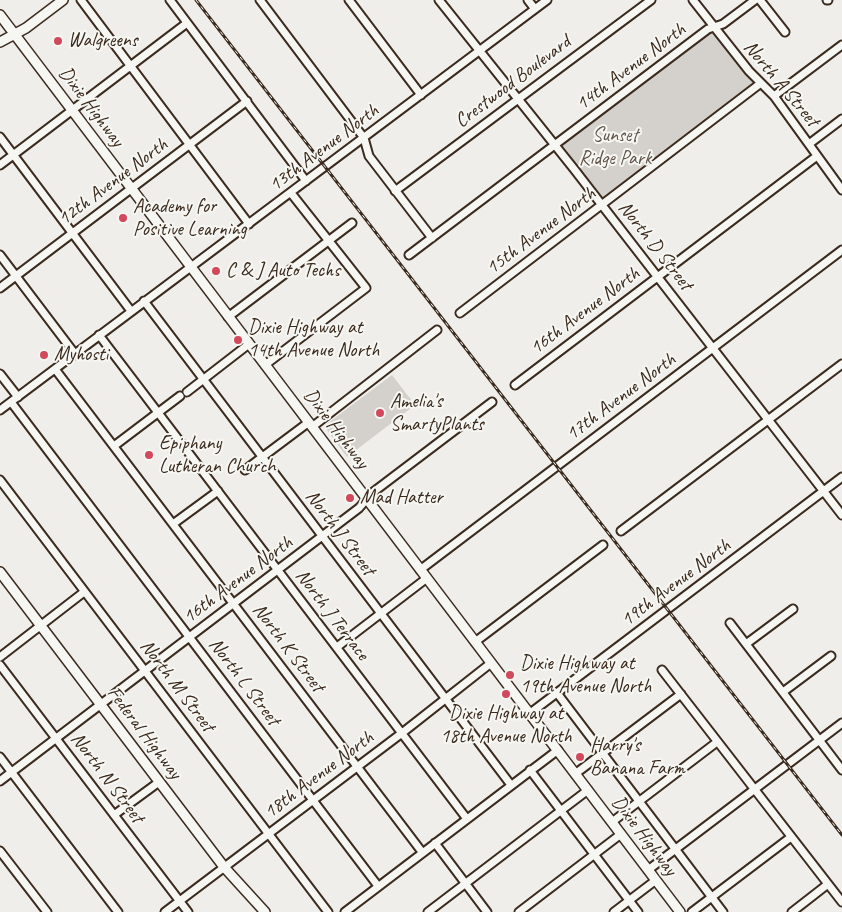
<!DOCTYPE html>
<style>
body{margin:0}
canvas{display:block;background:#efeeea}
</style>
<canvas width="842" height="912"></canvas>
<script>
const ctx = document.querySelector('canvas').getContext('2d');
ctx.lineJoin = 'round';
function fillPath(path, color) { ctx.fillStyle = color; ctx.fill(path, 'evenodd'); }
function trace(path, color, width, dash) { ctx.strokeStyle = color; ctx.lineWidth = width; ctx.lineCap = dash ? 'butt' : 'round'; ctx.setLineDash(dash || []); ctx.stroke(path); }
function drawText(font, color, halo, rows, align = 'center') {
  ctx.font = font + ' Caveat,sans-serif'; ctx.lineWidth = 4; ctx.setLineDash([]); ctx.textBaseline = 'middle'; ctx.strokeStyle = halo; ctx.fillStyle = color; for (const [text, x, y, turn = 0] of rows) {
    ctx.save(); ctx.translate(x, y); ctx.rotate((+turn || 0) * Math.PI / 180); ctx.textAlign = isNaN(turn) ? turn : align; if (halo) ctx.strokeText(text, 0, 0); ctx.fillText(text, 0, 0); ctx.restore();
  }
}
fillPath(new Path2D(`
 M713,30L753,81V87L604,200L559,145Z
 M392,375L415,405L347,457L324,426Z`), '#d4d1cc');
const minor = new Path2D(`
 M81,0L249,224
 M170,0L306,181
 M260,0L364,138L369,156L432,238
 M349,0L421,95
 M439,0L574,169L842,515
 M528,0L535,9
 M693,0L749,71L774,96L842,190
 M760,0L785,32
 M827,0H828
 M774,96L842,45
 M0,137L131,311
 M809,144L842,119
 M0,165L187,23
 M395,191L651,0
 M0,255L75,354
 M409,255L708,29L723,24L755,0
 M0,288L247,101
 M144,301L511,785
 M460,313L761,83
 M228,317L352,223
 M99,335L467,819
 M265,365L366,288L291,193
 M55,369L422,852
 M0,374L18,397
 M515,385L817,156
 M187,392L249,344
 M11,402L378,886
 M0,410L547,0
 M312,427L437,330
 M114,446L180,396
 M245,470L309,422
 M0,480L328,912
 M173,524L218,491
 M621,531L842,364
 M420,570L842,250
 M730,623L842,770
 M475,642L603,545
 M746,644L793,609
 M337,647L427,578
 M0,657L84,592
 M0,665L188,912
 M662,670L842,902
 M783,692L831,656
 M557,693L723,912
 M529,714L842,477
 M0,757L118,912
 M530,770L638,912
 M575,774L681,694
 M0,781L359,508L372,493L492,402
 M114,815L159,782
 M612,822L717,742
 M435,843L487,912
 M0,851L47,912
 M648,870L842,723
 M165,912L402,733L491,663
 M345,912L558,750
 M428,912L588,790
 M519,912L621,834
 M614,912L656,880
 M692,912L791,837
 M792,912L828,884`);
const major = new Path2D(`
 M0,15L680,912
 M0,42L26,28L63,0
 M0,572L224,867L265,912`);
trace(minor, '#3b2a1e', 11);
trace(major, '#3b2a1e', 12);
trace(minor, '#f6f6f2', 7);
trace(major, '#f6f6f2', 9);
const rail = new Path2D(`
 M196,0L842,835`);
trace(rail, '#3b2a1e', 3);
trace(rail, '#f6f6f2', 1, [4]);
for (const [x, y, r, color] of [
 [58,41,5,"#d1495b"],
 [123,218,5,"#d1495b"],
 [216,271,5,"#d1495b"],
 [238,340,5,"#d1495b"],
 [44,355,5,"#d1495b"],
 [380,413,5,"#d1495b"],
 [149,455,5,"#d1495b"],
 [350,498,5,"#d1495b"],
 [510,675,5,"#d1495b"],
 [506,694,5,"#d1495b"],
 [580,757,5,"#d1495b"]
]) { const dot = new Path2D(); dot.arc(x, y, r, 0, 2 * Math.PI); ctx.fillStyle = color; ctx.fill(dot); trace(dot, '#f6f6f2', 2); }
drawText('20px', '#3b2a1e', '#f6f6f2', [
 ["Walgreens",68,41],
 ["Academy for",133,207],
 ["Positive Learning",133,230],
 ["C & J Auto Techs",226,271],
 ["Dixie Highway at",248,328],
 ["14th Avenue North",248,351],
 ["Myhosti",54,355],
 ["Amelia's",390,402],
 ["SmartyPlants",390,425],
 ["Epiphany",159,444],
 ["Lutheran Church",159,467],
 ["Mad Hatter",360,498],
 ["Dixie Highway at",520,664],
 ["19th Avenue North",520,687],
 ["Dixie Highway at",506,714,"center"],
 ["18th Avenue North",506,737,"center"],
 ["Harry's",590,746],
 ["Banana Farm",590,769]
], 'left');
drawText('20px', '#3b2a1e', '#f6f6f2', [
 ["14th Avenue North",631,67,-37],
 ["Crestwood Boulevard",513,82,-37],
 ["North A Street",781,84,50],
 ["Dixie Highway",91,107,53],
 ["13th Avenue North",324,148,-37],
 ["12th Avenue North",113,182,-37],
 ["15th Avenue North",541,231,-37],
 ["North D Street",655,246,52],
 ["16th Avenue North",585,311,-37],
 ["17th Avenue North",621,397,-37],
 ["Dixie Highway",336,429,53],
 ["North J Street",340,533,53],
 ["16th Avenue North",238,580,-37],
 ["19th Avenue North",676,583,-37],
 ["North J Terrace",332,615,53],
 ["North K Street",288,648,53],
 ["North L Street",244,682,53],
 ["North M Street",177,686,53],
 ["Federal Highway",144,733,53],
 ["18th Avenue North",319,775,-37],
 ["North N Street",107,778,53],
 ["Dixie Highway",644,836,53]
]);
drawText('20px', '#61544a', '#f6f6f2', [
 ["Sunset",615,136],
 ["Ridge Park",615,159]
]);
</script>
